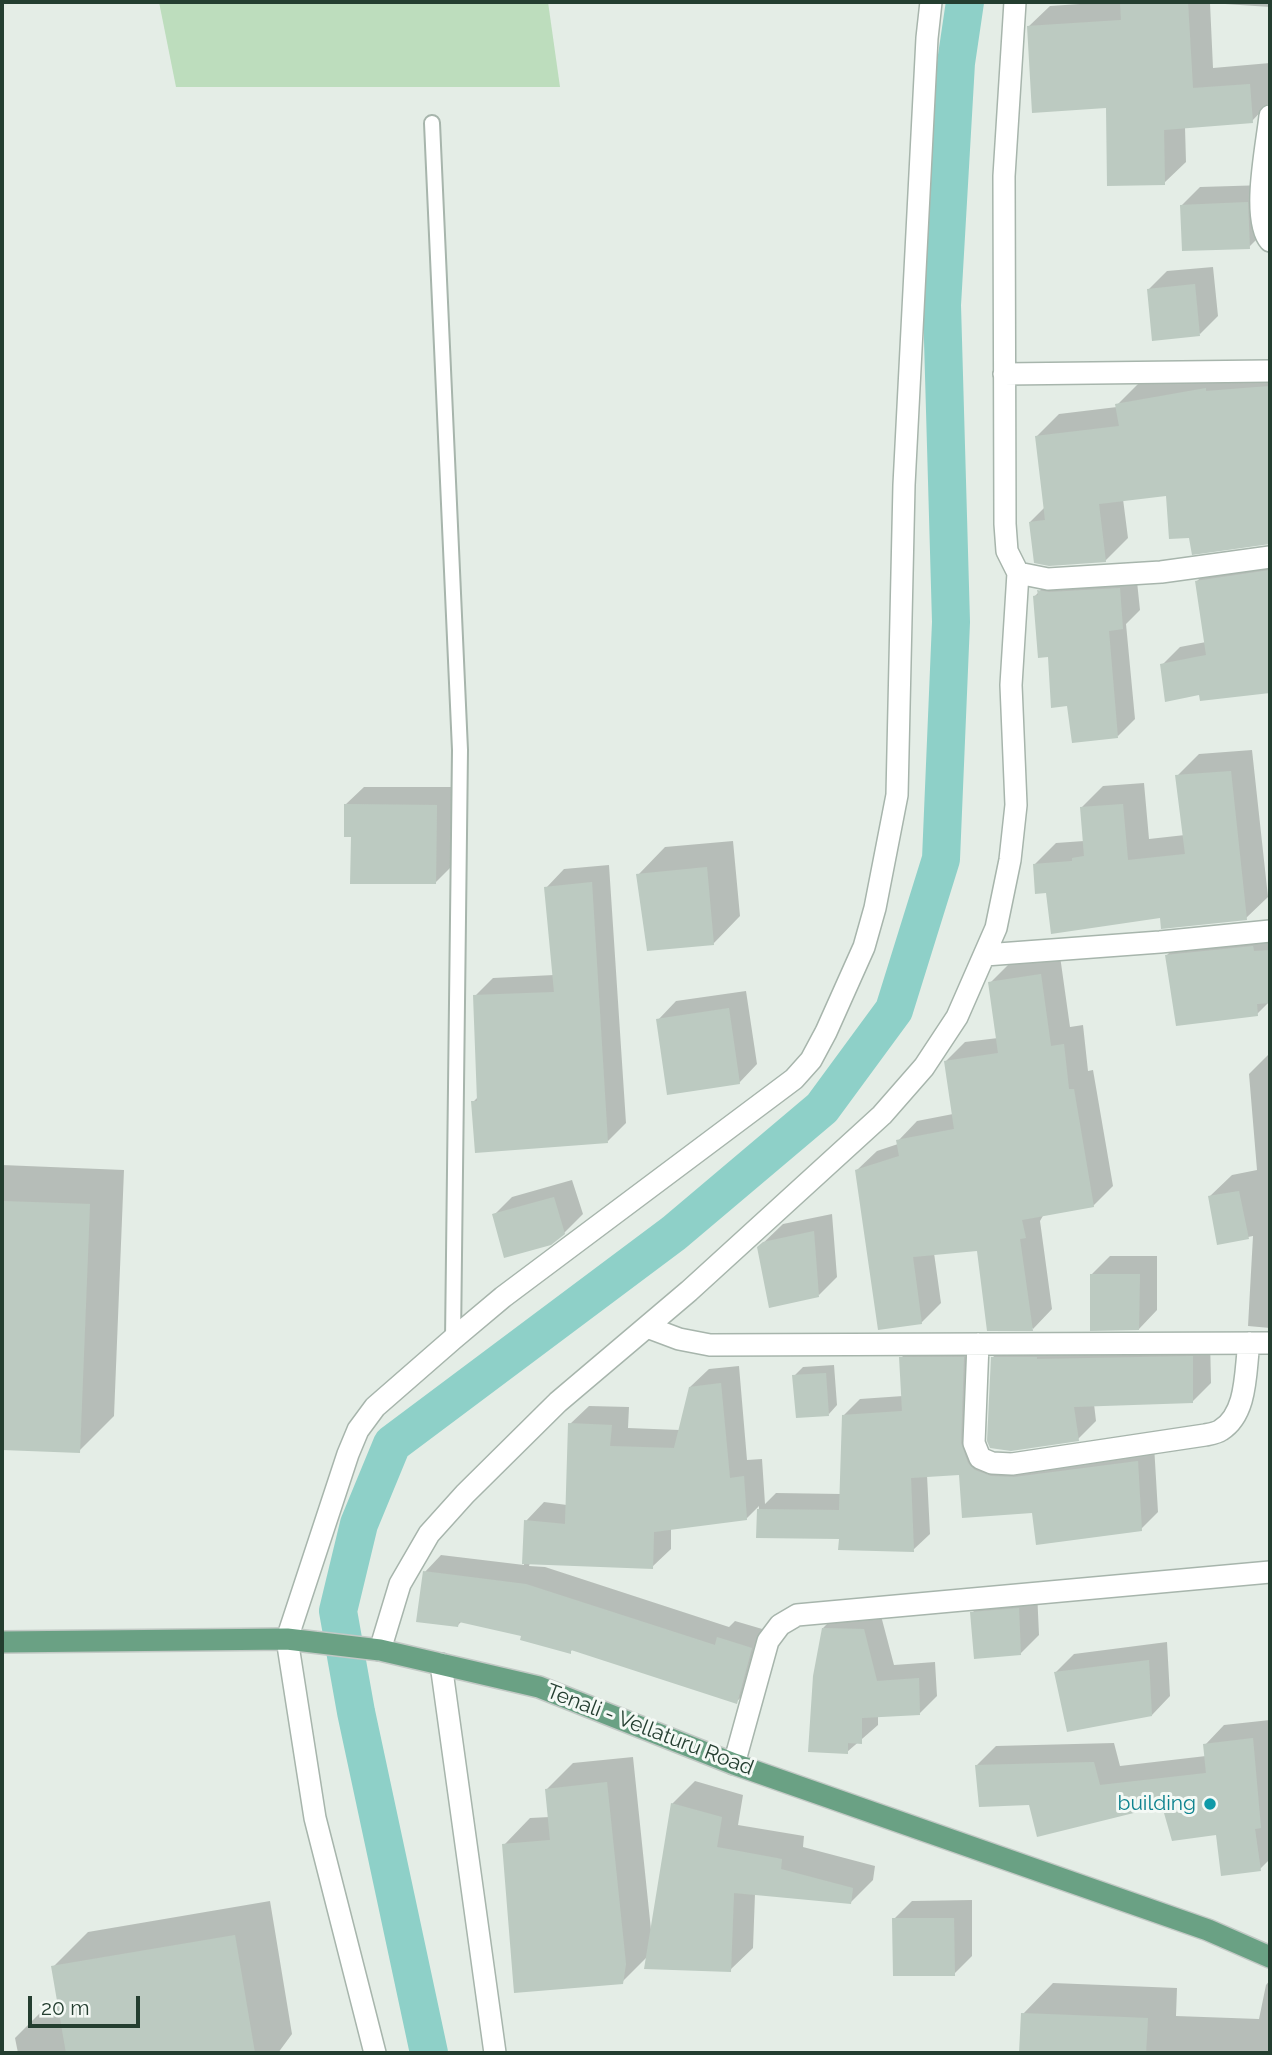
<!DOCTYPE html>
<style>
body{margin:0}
#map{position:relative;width:1272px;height:2055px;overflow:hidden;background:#e4ede6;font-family:Raleway,sans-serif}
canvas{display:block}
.frame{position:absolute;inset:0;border:4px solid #243e30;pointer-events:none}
.scale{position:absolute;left:28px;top:1996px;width:112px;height:32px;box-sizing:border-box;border:4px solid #243e30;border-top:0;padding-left:9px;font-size:21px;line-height:24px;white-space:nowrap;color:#243e30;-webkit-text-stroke:5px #f4f9f5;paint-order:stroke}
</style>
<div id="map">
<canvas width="1272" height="2055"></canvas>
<div class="frame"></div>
<div class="scale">20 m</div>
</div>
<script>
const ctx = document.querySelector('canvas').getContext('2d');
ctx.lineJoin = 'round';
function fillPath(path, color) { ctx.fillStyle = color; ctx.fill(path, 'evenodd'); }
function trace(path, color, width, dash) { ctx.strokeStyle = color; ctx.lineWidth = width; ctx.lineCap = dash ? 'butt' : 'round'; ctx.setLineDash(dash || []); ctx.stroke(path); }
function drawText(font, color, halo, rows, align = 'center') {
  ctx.font = font + ' Raleway,sans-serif'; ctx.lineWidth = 6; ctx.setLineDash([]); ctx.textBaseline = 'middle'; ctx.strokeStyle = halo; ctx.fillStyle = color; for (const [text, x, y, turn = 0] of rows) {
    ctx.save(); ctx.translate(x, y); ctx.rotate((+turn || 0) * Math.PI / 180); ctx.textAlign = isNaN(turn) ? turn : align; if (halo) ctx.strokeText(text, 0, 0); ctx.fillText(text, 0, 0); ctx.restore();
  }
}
fillPath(new Path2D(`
 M159,2H548L560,87H176Z`), '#bdddbd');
fillPath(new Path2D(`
 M1109,2H1270V7L1210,3L1213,68L1270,63V102L1252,121L1185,127L1186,162L1164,183L1107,106L1028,27L1050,6Z
 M1266,185L1267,229L1249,247L1182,205L1200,187Z
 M1213,267L1218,316L1200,334L1148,290L1167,271Z
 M1270,366V543L1191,536L1167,494L1123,499L1128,538L1105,561L1030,522L1045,507L1037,436L1059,414L1117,407V405L1139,383Z
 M1270,555V691L1202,699L1201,692L1162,665L1180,647L1206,642L1197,581L1216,563Z
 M1136,572L1140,610L1126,624L1135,719L1118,736L1069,705L1049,655L1035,596L1056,574Z
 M1252,750L1268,897L1246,918L1161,916L1047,891L1034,865L1056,843L1084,841L1081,808L1103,786L1144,783L1149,839L1185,835L1177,776L1199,754Z
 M364,787H454V864L436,882L352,835L345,805Z
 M733,841L740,916L713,944L638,875L665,847Z
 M609,865L626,1123L608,1141L473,1102L479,1096L475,996L493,978L554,975L546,888L564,869Z
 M1270,929V1001L1257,1014L1167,955L1185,937Z
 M1060,956L1070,1027L1083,1025L1088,1071L1093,1070L1113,1186L1093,1206L1044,1214L1040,1221L1052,1309L1033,1329L978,1249L934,1253L941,1303L921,1323L857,1170L877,1151L898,1144V1141L917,1121L953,1114L945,1062L965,1042L998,1038L990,983L1010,963Z
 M746,991L757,1064L739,1083L658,1020L676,1001Z
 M1270,1053V1328L1248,1326L1253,1236L1218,1243L1209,1197L1232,1175L1257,1170L1249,1074Z
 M2,1165L124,1170L114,1416L79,1451L2,1448Z
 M572,1180L583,1214L564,1233L494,1215L512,1197Z
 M832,1214L837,1277L819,1295L759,1247L783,1224Z
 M1110,1256H1157V1310L1139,1329L1092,1274Z
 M1210,1339L1211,1383L1192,1402L1094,1404L1096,1421L1078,1439L992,1358L1011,1340Z
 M918,1341H980L984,1446L992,1454L1008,1460L1154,1445L1158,1512L1141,1529L1034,1511L961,1473L927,1475L930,1534L913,1550L841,1537L758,1536L759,1506L746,1519L671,1528V1549L652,1567L530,1563L529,1566L545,1567L729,1627L735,1621L769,1631L754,1685L736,1702L573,1649L570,1652L524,1635L462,1621L457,1626L424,1573L441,1555L524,1565L526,1521L544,1502L567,1505L570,1424L589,1406L629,1407L628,1428L680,1430L690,1387L709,1369L739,1366L747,1460L762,1459L765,1504L776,1493L842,1494L843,1416L860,1399L903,1396L901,1358Z
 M834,1365L837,1405L829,1414L794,1376L803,1367Z
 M1037,1591L1039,1635L1020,1654L972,1613L990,1595Z
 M840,1611L880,1612L894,1665L935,1662L937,1696L920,1713L878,1715V1725L847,1752L823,1628Z
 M1167,1642L1170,1696L1152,1715L1055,1673L1074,1654Z
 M1270,1720V1859L1260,1869L1218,1833L1163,1804L1030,1803L976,1766L996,1746L1114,1743L1120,1766L1206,1756L1205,1745L1224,1725Z
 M633,1757L651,1930L672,1804L695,1781L743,1795L738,1825L804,1836L803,1847L875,1866L873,1880L850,1903L755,1894L753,1948L730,1970L648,1956L622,1982L504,1845L530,1818L550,1817L547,1789L573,1763Z
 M972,1900V1956L954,1974L894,1919L912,1901Z
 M270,1901L292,2034L278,2053H18L15,2038L50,2003L59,2002L53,1967L88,1932Z
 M1270,1980V2053H1021L1023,2014L1053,1983L1177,1988L1176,2016L1259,2019L1266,1985Z`), '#0003');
trace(new Path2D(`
 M429,2053L356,1712L338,1611L359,1524L392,1444L674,1233L822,1108L894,1010L941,859L951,622L942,305L956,63L965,2`), '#8ed0c8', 38);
fillPath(new Path2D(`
 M1120,2H1188L1193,88L1250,84L1253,123L1164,130L1165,185L1107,186L1106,108L1032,113L1027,26L1121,20Z
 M1248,202L1250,249L1182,251L1180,205Z
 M1195,284L1200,336L1152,341L1147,289Z
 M1270,386V544L1192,555L1189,538L1169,539L1166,496L1099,504L1106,562L1049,566L1034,563L1029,522L1045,520L1035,436L1119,426L1115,404L1206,388V391Z
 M1270,570V693L1200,701L1199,695L1165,702L1160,664L1206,655L1195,581Z
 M1120,588L1123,629L1109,631L1118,738L1072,743L1067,706L1051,708L1048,657L1038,658L1033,596L1038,595L1037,590L1049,592Z
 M1231,771L1247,920L1161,929L1160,918L1051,934L1046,893L1035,894L1033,864L1072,861V858L1084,856L1080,807L1123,804L1128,860L1185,854L1175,775Z
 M344,804L437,805L436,884H350L351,837H344Z
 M707,867L714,945L647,951L636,874Z
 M592,882L608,1143L475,1153L471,1101H477L473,995L554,992L544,887Z
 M1253,946L1254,951L1270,950V1003L1257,1004L1258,1016L1176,1026L1165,955Z
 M1041,974L1051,1046L1064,1044L1069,1089H1074L1094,1207L1022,1220L1026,1238L1020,1239L1033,1331H987L977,1251L913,1257L922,1324L878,1330L855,1170L899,1156L896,1140L954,1129L944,1061L998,1053L988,982Z
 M729,1008L740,1084L667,1095L656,1019Z
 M1239,1191L1249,1239L1217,1245L1208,1196Z
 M554,1197L565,1234L551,1245L504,1258L492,1214Z
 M2,1201L90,1204L80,1453L2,1450Z
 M814,1231L819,1297L769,1308L757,1247L763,1242Z
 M1090,1274H1140L1139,1330L1090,1331Z
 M1193,1356V1403L1074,1407L1079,1441L1011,1451L990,1448L987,1441L991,1357H1037V1359Z
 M899,1357H964L961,1443L968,1463L975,1470L991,1476L1014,1477L1138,1461L1142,1531L1036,1545L1032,1513L962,1518L959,1475L911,1478L914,1552L838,1550L839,1539L756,1538L757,1509L839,1510L842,1415L902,1411Z
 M826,1373L829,1416L796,1418L792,1375Z
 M721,1383L730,1478L744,1476L747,1520L654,1532L653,1569L522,1564L524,1520L565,1524L568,1423L612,1425L610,1446L674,1448L689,1387Z
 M423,1571L526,1584L715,1645L717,1637L752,1648L737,1704L571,1650V1654L520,1640L521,1636L459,1622L458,1627L416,1622Z
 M1019,1608L1021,1655L974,1659L970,1612Z
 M822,1628L864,1629L877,1681L919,1678L920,1715L862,1718V1744L848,1743V1754L808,1752L813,1676Z
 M1149,1660L1152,1716L1067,1732L1054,1672Z
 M1253,1738L1261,1828L1255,1829L1261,1871L1221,1876L1216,1835L1172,1841L1162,1806L1037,1837L1029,1805L979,1807L975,1765L1094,1762L1100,1785L1206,1773L1203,1744Z
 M607,1782L626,1964L623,1984L514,1993L502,1844L550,1840L545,1789Z
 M671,1803L722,1817L717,1847L782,1859L781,1869L853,1888L851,1904L734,1893L731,1972L644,1969Z
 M892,1918H954L955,1976H893Z
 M235,1935L255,2053H66L51,1966Z
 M1021,2013L1148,2018L1146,2053H1019Z`), '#bccac1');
const service = new Path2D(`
 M432,123L460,750L453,1339`);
const minor = new Path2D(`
 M1270,116C1267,145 1251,219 1270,241
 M1004,374L1270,371
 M1018,573L1048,579L1161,572L1270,557
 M985,955L1160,942L1270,931
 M647,1327L679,1339L710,1345L1270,1343
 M978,1344L974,1443L980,1458L992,1463L1012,1464L1205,1435C1210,1434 1217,1433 1221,1430C1248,1413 1245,1370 1249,1343
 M380,1650L400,1584L429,1534L465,1494L558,1402L689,1291L882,1115L924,1067L957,1017L996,928L1010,860L1016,805L1011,685L1018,573L1007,551L1005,524L1004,176L1015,2
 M441,1664L495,2053
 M734,1764L768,1641L780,1625L797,1615L1270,1572
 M375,2053L315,1818L287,1639L348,1454L358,1430L375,1407L453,1339L503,1297L794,1079L811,1060L826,1032L864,947L875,908L897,795L904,485L927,38L931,2`);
const primary = new Path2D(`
 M2,1642L287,1639L380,1650L539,1687L734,1764L1208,1930L1270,1957`);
trace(service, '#a7b5ac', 18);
trace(minor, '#a7b5ac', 24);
trace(primary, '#c2c9c5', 24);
trace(service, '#fff', 14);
trace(minor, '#fff', 21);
trace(primary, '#6aa184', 21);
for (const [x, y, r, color] of [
 [1210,1804,7,"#0f9aa8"]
]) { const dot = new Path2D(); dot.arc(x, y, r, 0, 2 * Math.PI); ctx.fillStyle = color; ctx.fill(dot); trace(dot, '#f4f9f5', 2.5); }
drawText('21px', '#243e30', '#f4f9f5', [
 ["Tenali - Vellaturu Road",650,1730,21]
]);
drawText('21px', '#0d838f', '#f4f9f5', [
 ["building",1196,1804]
], 'right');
</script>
